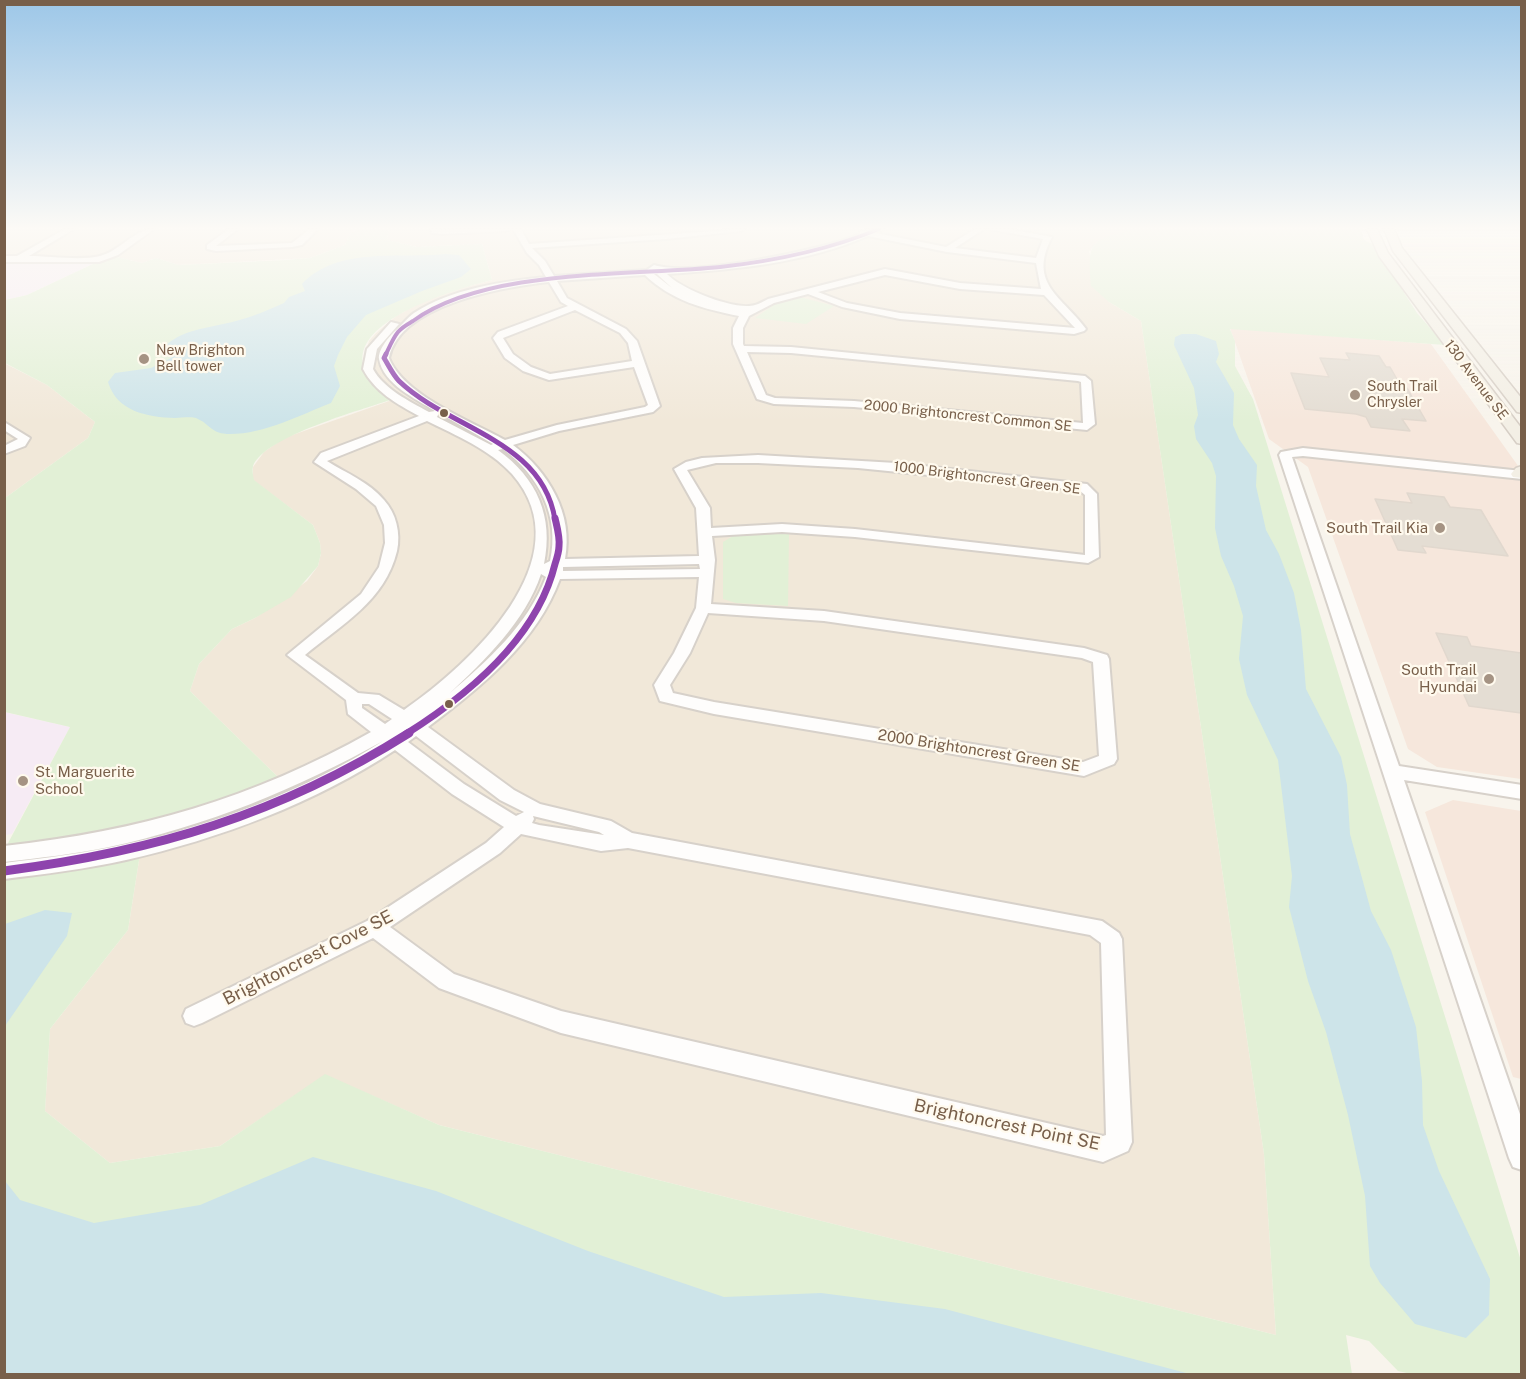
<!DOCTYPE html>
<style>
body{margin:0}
#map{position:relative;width:1526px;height:1379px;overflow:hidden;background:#f8f4ec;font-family:"Public Sans",sans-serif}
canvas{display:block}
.frame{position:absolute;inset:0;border:6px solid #785f4a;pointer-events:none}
</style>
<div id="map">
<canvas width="1526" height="1379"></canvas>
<div class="frame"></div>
</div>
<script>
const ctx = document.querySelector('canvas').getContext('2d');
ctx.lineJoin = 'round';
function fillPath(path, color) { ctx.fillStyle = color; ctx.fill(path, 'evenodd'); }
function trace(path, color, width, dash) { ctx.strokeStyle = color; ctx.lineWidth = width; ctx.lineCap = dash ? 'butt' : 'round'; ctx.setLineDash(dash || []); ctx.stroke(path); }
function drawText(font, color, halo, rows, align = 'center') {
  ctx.font = font + ' "Public Sans",sans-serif'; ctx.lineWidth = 4.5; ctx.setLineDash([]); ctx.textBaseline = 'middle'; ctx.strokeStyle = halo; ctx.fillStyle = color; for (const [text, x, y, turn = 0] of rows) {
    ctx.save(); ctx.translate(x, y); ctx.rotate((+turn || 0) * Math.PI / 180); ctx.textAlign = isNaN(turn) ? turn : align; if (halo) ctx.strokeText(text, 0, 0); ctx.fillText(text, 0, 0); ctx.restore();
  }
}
fillPath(new Path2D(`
 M5,229H356L350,234L345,245L310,258L179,265L156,258L142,263L116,257L97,262L5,261Z
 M389,229H1125L1126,232L1097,242L1089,252L1109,302L1141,321L1264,1154L1276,1335L439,1125L325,1075L220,1146L110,1163L45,1111L50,1029L128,930L140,854L156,820L278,777L190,691L199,664L232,629L255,618L307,581L318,566L321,553L320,543L313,525L253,480V467L264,452L284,438L392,400L377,389L365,374L362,363L369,341L376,333L396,316L422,302L457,289L492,280L482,244L417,247L387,240Z
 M4,363L47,385L95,422L88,438L5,498Z`), '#f1e8d9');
fillPath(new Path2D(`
 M1230,328L1431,344L1521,470V779L1437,767L1408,749L1308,467L1269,439Z
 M1453,800L1521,811V1079L1513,1077L1425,812Z`), '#f6e7dc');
fillPath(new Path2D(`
 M5,261L97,262L27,295L5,300Z
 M4,712L70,727L12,834L5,835Z`), '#f6ebf4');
fillPath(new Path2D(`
 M356,229H389L387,240L417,247L482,244L492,280C443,292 301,337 393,399C362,410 265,436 253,466C252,470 253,476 254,480L313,525L320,543L321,553L318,566L291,597L255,618L232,629L199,664L190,691L278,777C238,793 198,809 156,820C107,833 57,839 7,845L70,727L5,712V498L88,438L95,422L47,385L5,363V300L27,295L97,262L116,257L142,263L156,258L179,265L286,260L310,258L345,245L350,234Z
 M1125,229H1361L1364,240L1374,245L1417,313L1445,345L1230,329L1235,341V366L1253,399L1521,1261V1374H1411L1398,1371L1369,1341L1346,1335L1352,1374H5L4,878L140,854L128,930L50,1029L45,1111L110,1163L220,1146L325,1074L439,1125L1276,1335L1264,1154L1141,321L1109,302L1091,286C1089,251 1085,239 1125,232Z
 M800,297L834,306L806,324L755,318L775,304Z
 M755,534H789L788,606L736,603L723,599V542L733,536Z`), '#e2f0d6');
fillPath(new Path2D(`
 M445,254L459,255L471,269L461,277L422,291L366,315L347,337L338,355L334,366L340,386L331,403C300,415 265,434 230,434C211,434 211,425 198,419C192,416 182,418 175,418C148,417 117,412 108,382L115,373L151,368L171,358L166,345C186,328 211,328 236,321C252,317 268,310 284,303L289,297L305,291L302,284C338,246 398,259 445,254Z
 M1182,334H1196L1216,341L1219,354L1216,362L1234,393L1233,425L1239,439L1257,465L1256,486L1266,530L1279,554L1294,593L1301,630L1306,689L1341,757L1347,785L1350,834L1371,911L1391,950L1416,1027L1422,1081L1423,1125L1439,1171L1490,1279L1489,1315L1466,1338L1415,1324L1380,1283L1370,1266L1365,1196L1348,1115L1326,1032L1308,981L1289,907L1292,876L1278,760L1247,695L1239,659L1243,616L1234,586L1221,556L1215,528L1216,476L1212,463L1196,439L1194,426L1198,415L1194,388L1174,345L1175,337Z
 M45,910L72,913L67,936L5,1026V924Z
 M313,1157L436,1191L588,1251L724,1297L821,1293L945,1309L1190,1374H5V1181L20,1200L94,1223L200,1205Z`), '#cde4e9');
const building = new Path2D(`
 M1346,353L1379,356L1386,367H1390L1402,388H1407L1426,421L1402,419L1410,431L1371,427L1366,417L1356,414L1305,409L1291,373L1329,377L1320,358L1350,360Z
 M1407,493L1444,497L1450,507L1481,510L1508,556L1422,546L1426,553L1398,550L1375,499L1412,503Z
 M1436,633L1467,637L1471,646L1521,653V713L1469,706Z`);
fillPath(building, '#e4ddd3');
trace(building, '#e1d8ce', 1.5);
const minor = new Path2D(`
 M65,229H74L29,256C49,256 81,261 100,256C120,251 134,229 154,229L118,255L99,262H4V256H17Z
 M229,229H238L216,246L292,243L310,229H318L302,245L292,247L216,251L207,249V245Z
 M431,229L442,230L510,229L506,231L442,234L432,233Z
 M513,229H521L529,244L745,229L741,231L666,239L532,248L545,261L554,276L647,270L654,265C690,277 823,250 860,234V231L883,229L876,233L946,247L975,229H984L955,248L1036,258L1043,239L988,229H1008L1052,237C1027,284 1063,297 1086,329L1084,331L1074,334L900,319L842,307L808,294L774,303L749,316L743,328V344L744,346L791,347L1085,376L1091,381L1095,424L1087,430L854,407L774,404L757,399L733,344V328L739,316C704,309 672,301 645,275L557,281L567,298L626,329L637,341L660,406L653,412L559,431L513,445C548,471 574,514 565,559L699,556L696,508L674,469L686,462L702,458L758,455L896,463L1087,484L1097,494L1099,557L1088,563L855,537L782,532L712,536L715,560L711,604L824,611L1084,648L1107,655L1109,659L1117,759L1114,764L1084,776L714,714L660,701L654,685L674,653L696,608L699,577L560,579C537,642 480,688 428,727L514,790L540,804L611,821L632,833L1102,921L1119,933L1122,939L1132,1142L1128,1151L1103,1162L561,1033L439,988L373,938L202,1023L194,1026L186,1023L183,1016L186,1009L367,921L486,843L504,827L452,794L395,750C315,803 219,839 126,860C86,869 45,874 4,879V863C45,858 86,853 126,844C215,825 306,790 383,741C297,789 206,826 109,847C75,854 39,858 4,862V846C140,831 252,799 371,732L348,714L346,700L287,655L361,594L379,567L385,543L384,525L376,506L356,489L314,462L321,453L419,416C397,404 375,392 363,369L367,349L391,322L399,324L377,349L373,369C384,389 409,401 429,412L435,411C416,399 383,384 379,359C378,350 388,338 394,332C401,326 407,318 414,313C451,289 503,281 546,277L539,265L527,253ZM868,236L947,252L1036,263L1041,289L960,283L885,269L768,299C764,301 759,304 755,305C735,311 681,289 667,274C734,270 806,263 868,236ZM654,274H657L672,288L689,297L672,288ZM885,275L960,289L1044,295L1075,328L900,313L847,303L818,292ZM549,282L561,302L568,306L498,332L493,338L505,358L523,371L549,380L634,367L648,405L645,407L557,425L505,440C471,421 403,395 389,358C400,304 504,287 549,282ZM575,310L620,333L628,343L632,361L550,374L531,367L513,354L503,338ZM747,352L791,353L1078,381L1081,382L1083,423L854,401L775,398L766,395ZM439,413L493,444L491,445L437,417ZM427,421C457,436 489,449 512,474C586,558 469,665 404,710L379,695L358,693L305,655C342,624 385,601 397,551C401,533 396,513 384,500C369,482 346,473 327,461ZM503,449C539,476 560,516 550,561L544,564C554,517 537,478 498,450ZM716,463H758L858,468L1079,490L1085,495V555L855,529L782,524L711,528L710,508L687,470ZM699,564L700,569L563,571V567ZM541,574L546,577C527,626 488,660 449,694C485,660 525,622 541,574ZM708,613L824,621L1082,658L1093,662L1099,756L1083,762L714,702L673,693L670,685L690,653ZM362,704H369L392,719L385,724L362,708ZM416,736L500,800L524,812L516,816L464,784L408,742ZM533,816L599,832L604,835L539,825L532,823L534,819ZM521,834L601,851L628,848L1090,935L1101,943L1106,1135L1103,1136L561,1011L454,974L390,927L500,853Z
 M4,422L30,438L25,446L4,454V446L18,439L4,430Z
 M1303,448L1522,471V479L1303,456L1292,457L1399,766L1522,785V799L1404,780L1522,1120V1170L1513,1167L1509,1158L1279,455L1281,452Z`);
const major = new Path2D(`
 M1367,229H1377L1388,253L1522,429V444L1517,443L1379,256Z
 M1384,229H1394L1402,248L1522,399V413L1517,412L1393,251Z
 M1522,466V478L1513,477L1511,474L1516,468Z`);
trace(minor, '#d7d1ca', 4);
trace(major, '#d7cfc6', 3);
fillPath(minor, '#fefdfc');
fillPath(major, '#f3efe5');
trace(new Path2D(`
 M385,356C389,348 393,338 398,332C402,327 408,324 413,321C486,268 631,276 720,267C774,261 828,250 879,229`), '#8e44ad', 4);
trace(new Path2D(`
 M386,354L384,358C389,366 393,375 399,381C449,429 543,440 555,520`), '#8e44ad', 5);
trace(new Path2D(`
 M406,734C468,695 537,638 555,564C557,558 559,552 559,546C560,537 557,527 555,518`), '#8e44ad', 7);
trace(new Path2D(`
 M4,871C155,851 279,815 409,733`), '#8e44ad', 9);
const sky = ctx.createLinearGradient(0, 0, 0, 422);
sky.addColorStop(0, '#9dc7e8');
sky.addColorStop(0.54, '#fcfaf6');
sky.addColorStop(1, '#fcfaf600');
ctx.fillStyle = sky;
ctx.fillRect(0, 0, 1526, 422);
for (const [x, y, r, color] of [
 [144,359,6,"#a59383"],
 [1355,395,6,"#a59383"],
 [444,413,5,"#785f4a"],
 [1440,528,6,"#a59383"],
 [1489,679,6,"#a59383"],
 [449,704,5,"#785f4a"],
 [23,781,6,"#a59383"]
]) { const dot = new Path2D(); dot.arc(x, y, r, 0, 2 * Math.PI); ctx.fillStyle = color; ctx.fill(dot); trace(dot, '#fffaee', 2); }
drawText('14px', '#785f4a', '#fffaee', [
 ["New Brighton",156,351],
 ["Bell tower",156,367],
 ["South Trail",1367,387],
 ["Chrysler",1367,403]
], 'left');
drawText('14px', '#785f4a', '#fffaee', [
 ["130 Avenue SE",1476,380,53],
 ["2000 Brightoncrest Common SE",968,416,6],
 ["1000 Brightoncrest Green SE",987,478,7]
]);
drawText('15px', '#785f4a', '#fffaee', [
 ["South Trail Kia",1428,528],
 ["South Trail",1477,670],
 ["Hyundai",1477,687],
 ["St. Marguerite",35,772,"left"],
 ["School",35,789,"left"]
], 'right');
drawText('15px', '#785f4a', '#fffaee', [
 ["2000 Brightoncrest Green SE",979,751,9]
]);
drawText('18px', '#785f4a', '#fffaee', [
 ["Brightoncrest Cove SE",308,958,-27],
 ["Brightoncrest Point SE",1007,1125,12]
]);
</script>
